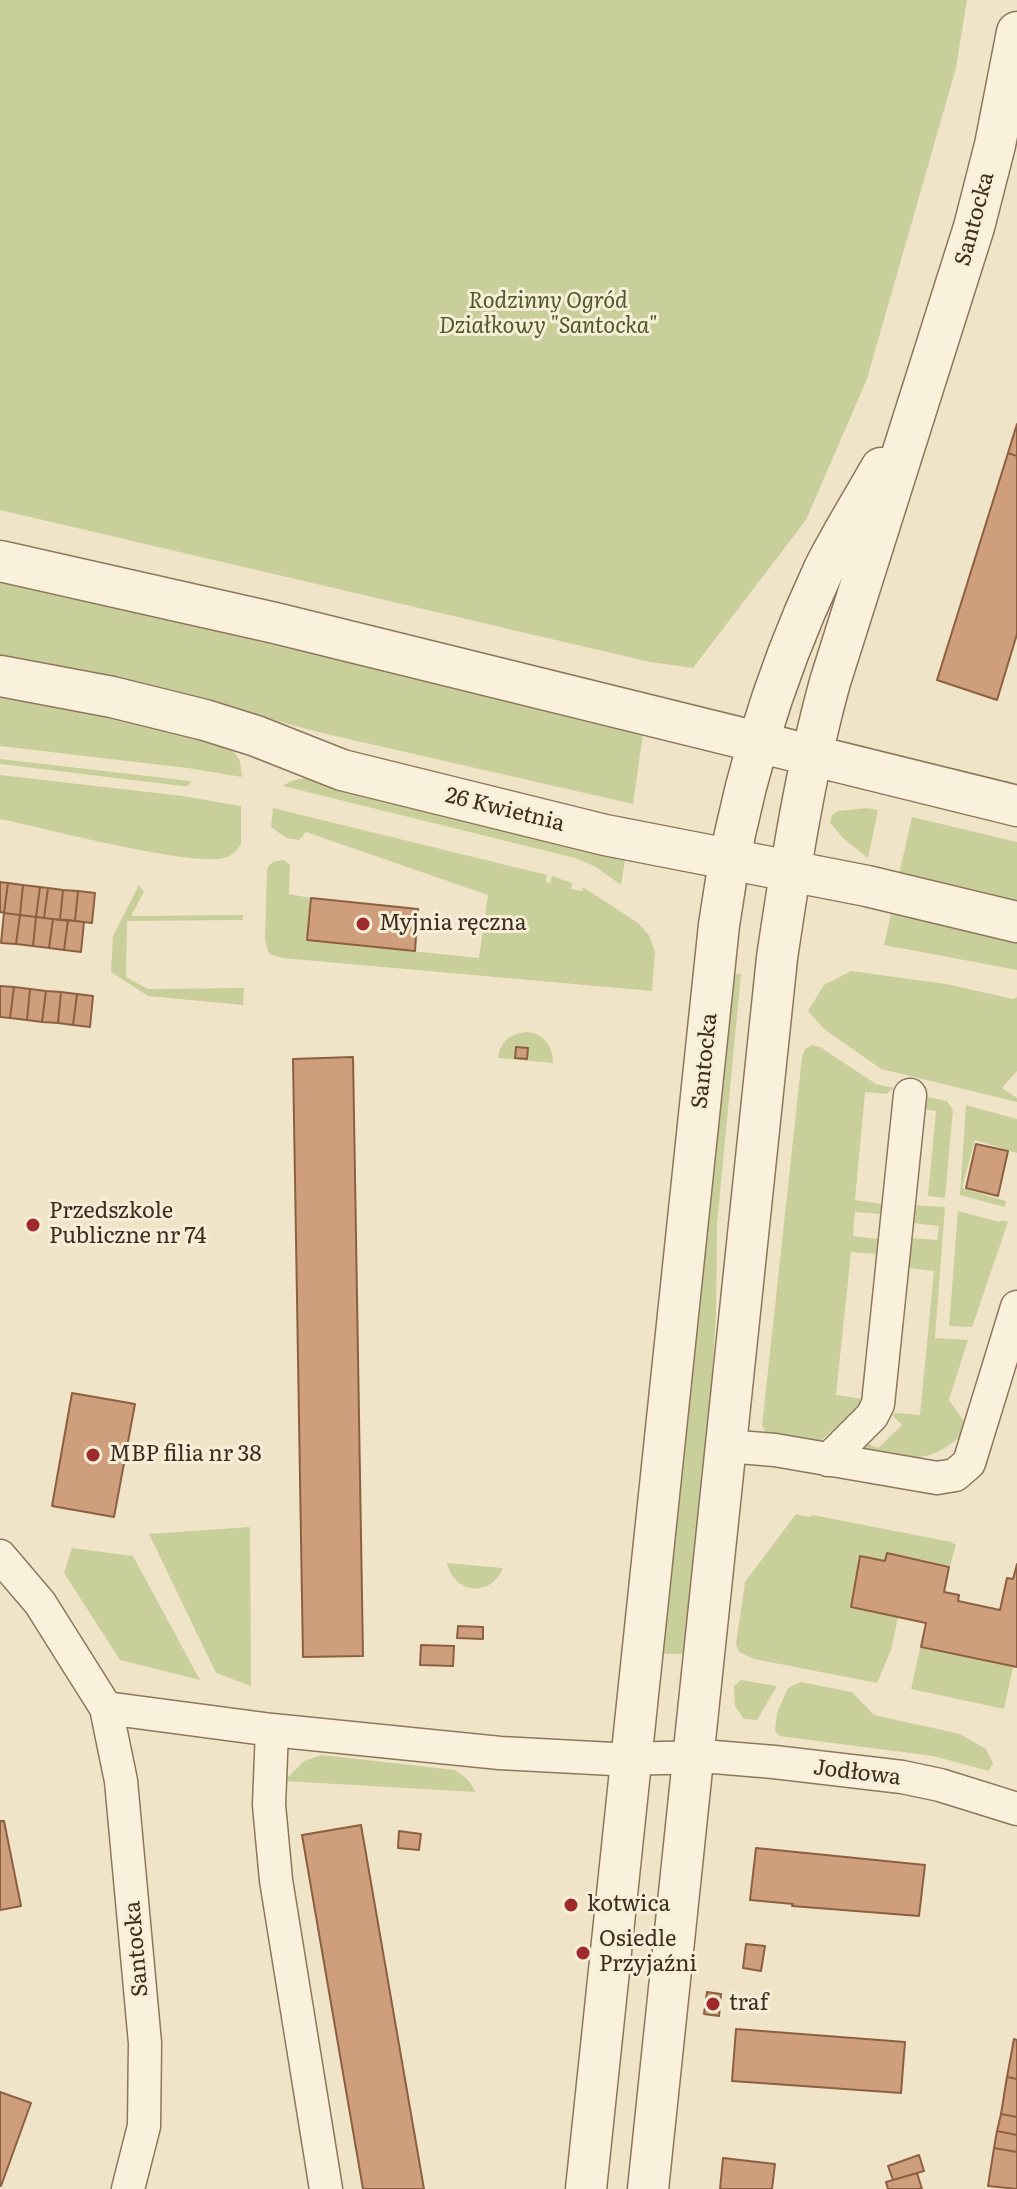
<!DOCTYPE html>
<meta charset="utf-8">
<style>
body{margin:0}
canvas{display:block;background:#f0e4c8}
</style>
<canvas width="1017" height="2189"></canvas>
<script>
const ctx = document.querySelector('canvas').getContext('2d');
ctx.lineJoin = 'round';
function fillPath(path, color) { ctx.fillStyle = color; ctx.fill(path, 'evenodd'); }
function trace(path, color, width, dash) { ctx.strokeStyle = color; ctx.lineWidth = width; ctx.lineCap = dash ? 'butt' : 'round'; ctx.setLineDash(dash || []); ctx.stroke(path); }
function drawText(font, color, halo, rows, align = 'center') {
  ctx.font = font + ' Literata,serif'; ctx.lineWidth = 6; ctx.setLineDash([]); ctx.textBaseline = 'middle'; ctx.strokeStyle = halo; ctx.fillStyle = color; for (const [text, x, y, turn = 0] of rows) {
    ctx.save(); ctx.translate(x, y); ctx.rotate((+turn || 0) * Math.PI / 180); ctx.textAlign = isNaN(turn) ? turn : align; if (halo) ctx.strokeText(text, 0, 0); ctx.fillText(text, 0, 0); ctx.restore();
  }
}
fillPath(new Path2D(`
 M0,0H967L956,68L867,379L806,520L693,668L650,662L0,510Z
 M0,581L616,725L643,734L633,804L322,733L210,703L0,659Z
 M0,695L114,716L218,742L235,753L240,761L242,777L187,768L0,746Z
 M0,759L191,781L188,786H182L0,764Z
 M0,775L183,796L241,806V844C238,849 233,855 227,857C196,869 41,827 0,819Z
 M304,778L625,860L621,885L596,867L575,858L283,786L291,781Z
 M273,808L547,875L546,882L550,883L552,876L572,883L571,889L582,891L583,887L638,923L649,935L655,952L652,991L282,958L269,954L265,940L267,869C271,861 276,861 284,860L290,865L289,894L310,898L307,940L479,958L488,895L306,832L299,840L286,838L271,827Z
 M867,808L878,810L868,858L844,839L830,823L832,815L838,811Z
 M912,817L1017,842V903L899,874Z
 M139,885L144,892L131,916L243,915V920L127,921L126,977L148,989L244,988L243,1005L148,996L111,972L113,936Z
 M891,914L913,916L1017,942V970L884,945Z
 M851,971L946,984L1013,999L1017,997V1071L1002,1088L1017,1098V1102L881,1069L824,1029L808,1011L824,985Z
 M732,974H741L717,1224L716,1315L710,1407L687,1654H660Z
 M528,1032C545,1034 553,1047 553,1063L498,1058C500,1041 511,1033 528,1032Z
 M812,1045L820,1047L876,1084L894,1088L886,1094L865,1092L855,1200L882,1204L880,1214L855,1212L853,1236L879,1239L877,1254L851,1252L836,1395L863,1399L861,1404L816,1445L768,1436L762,1426L802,1057L805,1049Z
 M923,1096L947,1101L953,1110L945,1198L928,1196L936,1111L922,1109Z
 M966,1105L1017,1119V1153L975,1140L962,1188L1006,1201L1005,1207L960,1195Z
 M913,1205L945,1207L935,1338L968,1340L949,1400L969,1428C931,1467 910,1458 861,1454L858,1447L864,1442L878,1448L902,1425L892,1415L895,1413L920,1415L934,1271L909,1268L911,1238L937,1240L939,1226L912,1223Z
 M958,1211L1000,1222L1001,1220L1008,1222L972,1327L949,1326Z
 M796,1514L809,1517L813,1515L951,1542L956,1545L950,1566L887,1552L884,1561L859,1555L851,1608L898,1618L891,1650L877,1683L754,1659L739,1652L736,1644L745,1582Z
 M250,1527L251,1686L216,1673L149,1534Z
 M72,1548L133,1556L200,1680L120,1660L64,1573Z
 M447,1563L503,1568C491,1598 454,1594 447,1563Z
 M920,1648L1013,1667L1004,1709L911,1689Z
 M741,1680L777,1686L757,1720L744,1719L735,1706L734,1686Z
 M801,1682L852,1692L874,1715L960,1734L986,1749L993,1763L989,1771L933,1756L779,1736L775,1731L777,1713L788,1688Z
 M322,1755L455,1770L467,1779L476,1792L284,1781L304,1761Z`), '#c9cf9b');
const building = new Path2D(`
 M1017,424V456L1008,453Z
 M1008,453L1017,456V634L997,700L937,680Z
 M0,882L8,883L4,913L0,912Z
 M8,883L23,885L20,915L4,913Z
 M23,885L40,887L36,917L20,915Z
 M40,887L48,888L44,918L36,917Z
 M48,888L63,890L60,920L44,918Z
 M63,890L78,891L75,921L60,920Z
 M78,891L95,893L92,923L75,921Z
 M311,898L418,909L415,951L307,940Z
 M4,913L20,915L16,944L1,943Z
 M20,915L36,917L33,946L16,944Z
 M36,917L53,919L49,948L33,946Z
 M53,919L68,920L64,950L49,948Z
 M68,920L84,922L81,952L64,950Z
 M0,986L14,987L10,1018L0,1017Z
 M14,987L30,989L27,1020L10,1018Z
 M30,989L46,991L42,1022L27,1020Z
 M46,991L61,992L58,1023L42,1022Z
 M61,992L77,994L73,1025L58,1023Z
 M77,994L93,996L90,1027L73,1025Z
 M516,1047L528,1048L527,1059L515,1058Z
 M353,1057L363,1656L303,1657L293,1059Z
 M976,1144L1008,1151L998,1196L966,1188Z
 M72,1393L135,1404L114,1517L52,1506Z
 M887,1553L949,1567L944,1592L959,1595L958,1601L1000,1610L1007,1578L1013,1579L1017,1564V1667L921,1647L926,1623L851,1607L860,1556L885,1561Z
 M458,1626L483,1627V1639L457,1638Z
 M421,1645L454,1646L453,1666L420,1665Z
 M0,1821H4L21,1906L0,1910Z
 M361,1825L424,2189H363L302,1835Z
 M399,1831L421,1834L419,1850L398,1848Z
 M756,1848L925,1865L919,1916L792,1906L793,1904L750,1900Z
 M746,1944L765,1946L761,1971L743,1968Z
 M707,1992L721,1994L719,2016L704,2014Z
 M736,2029L905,2042L901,2093L732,2081Z
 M1014,2039L1017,2040V2079L1007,2077Z
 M1007,2077L1017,2079V2117L1001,2114Z
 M0,2092L31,2103L1,2186L0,2185Z
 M1001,2114L1017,2117V2135L997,2131Z
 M997,2131L1017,2135V2152L994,2148Z
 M994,2148L1017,2152V2189L988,2186Z
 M919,2155L924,2171L893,2180L888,2166Z
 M723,2158L775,2164L772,2189H720Z
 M917,2173L922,2189H888L886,2182Z`);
fillPath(building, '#cf9f7d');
trace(building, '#8d5f41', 2);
const minor = new Path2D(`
 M726,1446L775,1450L937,1478L955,1475L969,1463L1017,1307
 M828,1460L872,1416L878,1404L910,1095
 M0,1556L40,1603L106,1708L121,1781L145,2043L144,2126L128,2189
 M106,1708L272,1730L500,1753L613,1759L714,1757L774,1762L902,1777L940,1785L1017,1809
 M272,1730L269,1805L276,1880L326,2189`);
const tertiary = new Path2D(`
 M0,561L275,623L1017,806
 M0,676L112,697L205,720L256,736L342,770L605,835L867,886L1017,922
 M586,2189L719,925C736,802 771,682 824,569C841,535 862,502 881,468
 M648,2189L777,958C791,864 805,773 830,682L974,227L995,145L1017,32`);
trace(minor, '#8d765c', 35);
trace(tertiary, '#8d765c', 43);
trace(minor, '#faf1dc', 32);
trace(tertiary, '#faf1dc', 40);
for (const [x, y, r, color] of [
 [363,924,8,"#9e2a2b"],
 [33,1225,8,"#9e2a2b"],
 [93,1455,8,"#9e2a2b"],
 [571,1905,8,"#9e2a2b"],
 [583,1953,8,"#9e2a2b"],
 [713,2004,8,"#9e2a2b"]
]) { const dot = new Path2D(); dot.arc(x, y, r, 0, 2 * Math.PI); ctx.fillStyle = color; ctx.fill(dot); trace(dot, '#f7eed8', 3); }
drawText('22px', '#3d2e20', '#f7eed8', [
 ["Santocka",975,219,-75],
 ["26 Kwietnia",505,810,14],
 ["Santocka",705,1061,-84],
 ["Jodłowa",857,1773,7],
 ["Santocka",137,1949,-95]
]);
drawText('italic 22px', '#4d5a26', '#f7eed8', [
 ["Rodzinny Ogród",548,302],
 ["Działkowy \"Santocka\"",548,327]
]);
drawText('22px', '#3d2e20', '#f7eed8', [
 ["Myjnia ręczna",379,924],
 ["Przedszkole",49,1212],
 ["Publiczne nr 74",49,1237],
 ["MBP filia nr 38",109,1455],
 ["kotwica",587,1905],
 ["Osiedle",599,1940],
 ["Przyjaźni",599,1965],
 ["traf",729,2004]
], 'left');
</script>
